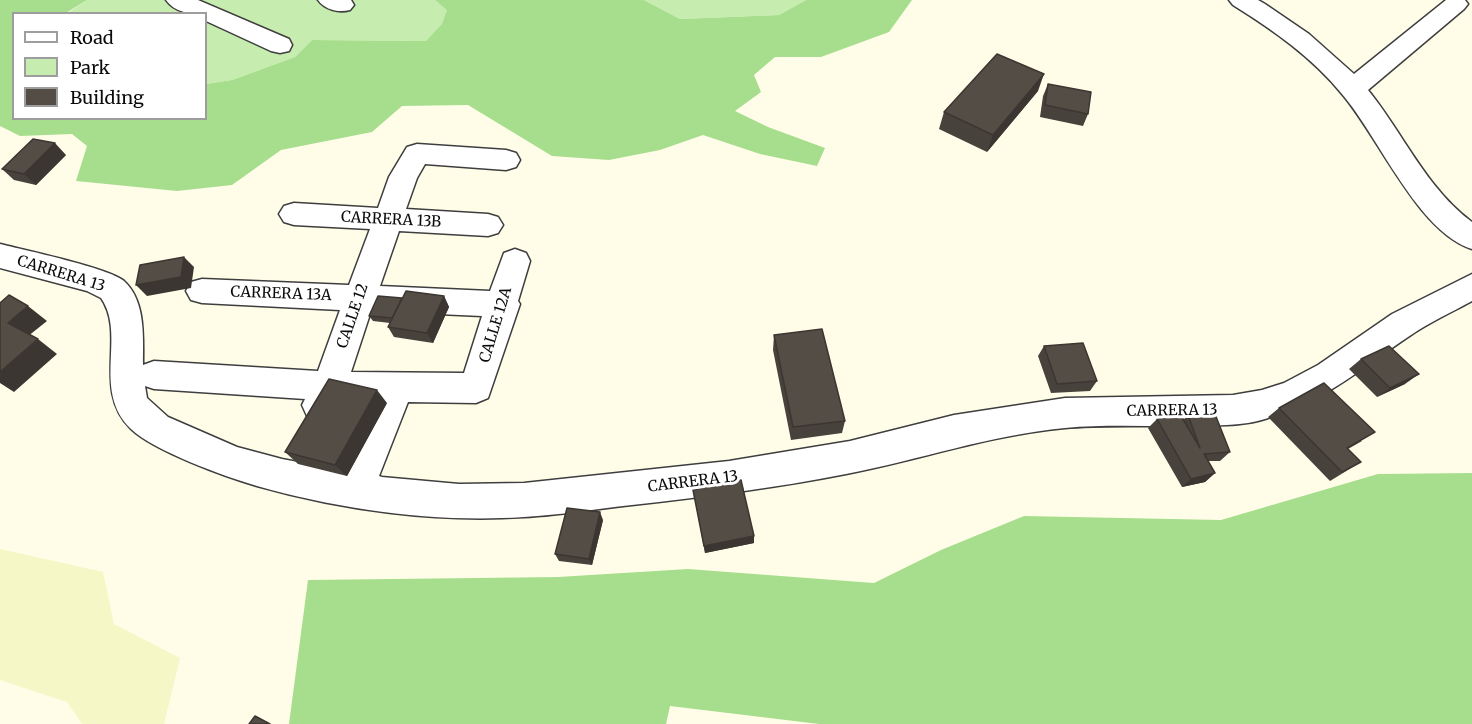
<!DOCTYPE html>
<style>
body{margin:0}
#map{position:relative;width:1472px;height:724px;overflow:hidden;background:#fffde8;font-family:Merriweather,serif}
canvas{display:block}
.legend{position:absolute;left:12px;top:12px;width:195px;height:108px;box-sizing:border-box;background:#fff;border:2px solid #9d9d9d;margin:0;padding:8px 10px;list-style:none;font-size:18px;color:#0b0b0b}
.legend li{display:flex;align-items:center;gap:12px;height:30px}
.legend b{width:30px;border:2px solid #9d9d9d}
</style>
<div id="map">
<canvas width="1472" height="724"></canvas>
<ul class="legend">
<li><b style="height:8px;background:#fff"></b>Road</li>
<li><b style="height:16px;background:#c7ecaf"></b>Park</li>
<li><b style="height:16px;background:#544d46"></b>Building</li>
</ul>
</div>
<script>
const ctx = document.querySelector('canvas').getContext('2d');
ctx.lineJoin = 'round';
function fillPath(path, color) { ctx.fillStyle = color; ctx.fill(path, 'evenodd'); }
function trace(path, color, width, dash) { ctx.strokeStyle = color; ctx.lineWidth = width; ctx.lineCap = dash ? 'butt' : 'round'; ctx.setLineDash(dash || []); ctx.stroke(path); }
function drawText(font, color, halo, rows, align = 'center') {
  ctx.font = font + ' Merriweather,serif'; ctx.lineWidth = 6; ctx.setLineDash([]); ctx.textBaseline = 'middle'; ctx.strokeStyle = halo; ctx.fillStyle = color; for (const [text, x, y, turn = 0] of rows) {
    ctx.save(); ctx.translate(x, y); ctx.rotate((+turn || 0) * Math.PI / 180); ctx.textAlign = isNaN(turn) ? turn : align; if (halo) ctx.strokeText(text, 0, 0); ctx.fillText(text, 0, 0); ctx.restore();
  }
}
fillPath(new Path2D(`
 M0,549L103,572L114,624L180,658L164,724H82L67,702L0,680Z`), '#f5f7c6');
fillPath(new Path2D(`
 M87,0H435L448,10L443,24L426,41L312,40L295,57L232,80L206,84V14H66Z
 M644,0H806L779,15L680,19Z`), '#c7ecaf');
fillPath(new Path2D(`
 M0,0H87L66,13L14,14V118H206V84L232,80L295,57L312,40L426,41L442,24L447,10L435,0H644L680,19L779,15L806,0H912L889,32L821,57H775L754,75L761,92L735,111L768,127L825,148L817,166L760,154L703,135L660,150L609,160L552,156L468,105L402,106L372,132L281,150L232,185L177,191L76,181L87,146L72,134L20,136L0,126Z
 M1472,473V724H819L670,706L666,724H289L308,580L558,577L688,569L874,583L941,550L1024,516L1221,520L1378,474Z`), '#a7de8d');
const minor = new Path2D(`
 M166,0H198L289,39L292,45L289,51L280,53L271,51L206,21V14C191,14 175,13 166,0Z
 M318,0H351L354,5L350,10C339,13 325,10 318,0Z
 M1229,0H1258L1265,4L1309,34L1354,74L1446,0H1465L1468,4L1464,9L1368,90C1403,133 1426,188 1472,222V249C1418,232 1379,137 1342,94C1312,57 1273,30 1233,5Z
 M417,144L506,150L516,153L520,160L516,167L506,170L425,164L417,178L406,209L488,214L498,217L503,225L498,233L488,236L399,231L380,286L490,291L504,253L515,249L526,253L530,261L518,301L520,304L488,398L476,403L408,402L379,476L382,477L459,484L524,483L729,461L850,441L954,415L1065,398L1233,395L1262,390L1284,383L1318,365L1392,314L1472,274V301C1452,312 1430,322 1411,335C1360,369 1327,400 1265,419C1243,426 1219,425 1196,426C1153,427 1108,424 1065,428C990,435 919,460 846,474C775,488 704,497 632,505C596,509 560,515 524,517C436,523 342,510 257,486C226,477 154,451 131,429C91,390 127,335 101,298L87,291L0,268V244C24,250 109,268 124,281C146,301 143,338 143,365L154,361L318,371L340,310L202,303L191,300L186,291L191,282L202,279L349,285L370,229L294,225L284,222L279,214L284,206L294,203L378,208L389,177L407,147ZM371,311L482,316L464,373L351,372ZM145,386L154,389L305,399L302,405L307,416L319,420L331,416L339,401H375L345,471L282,459L237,447L168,417L147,398Z`);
trace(minor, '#3e3e3e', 3);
fillPath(minor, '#fff');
fillPath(new Path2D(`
 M1048,84L1088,114L1083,126L1040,117L1043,96Z
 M1038,91L987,152L939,129L944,112Z
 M66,155L36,185L14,180L2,169Z
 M444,296L449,307L433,343L394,337L388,327L390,323L373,321L369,316L402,298Z
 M774,335L845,421L842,433L791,440L773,350Z
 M1044,346L1097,381L1090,391L1051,393L1038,356Z
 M1361,359L1405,384L1377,397L1349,369Z
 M387,403L347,476L298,464L285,452Z
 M1279,408L1362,441L1348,449L1361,462L1330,481L1268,417Z
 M1188,415L1230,452L1220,461H1208L1215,473L1205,482L1182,487L1148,428L1157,419L1183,420Z
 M693,490L754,536V543L705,553Z
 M603,520L592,565L559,561L555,554Z`), '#48423c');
fillPath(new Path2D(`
 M1044,74L1038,91L987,152L993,135Z
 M55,143L66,155L36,185L24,174Z
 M184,257L194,267L191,288L147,296L136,285Z
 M444,296L449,307L433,343L427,333Z
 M28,306L47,321L27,337L8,323Z
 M38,339L57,354L14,392L0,383V372Z
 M1419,374L1405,384L1377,397L1390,388Z
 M377,390L387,403L347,476L335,465Z
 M1215,473L1205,482L1182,487L1191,479Z
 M600,512L603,520L592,565L589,559Z
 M754,536V543L705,553L704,546Z`), '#3b3631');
const building = new Path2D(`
 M997,54L1044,74L993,135L944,112Z
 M1048,84L1091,92L1088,114L1045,105Z
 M33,139L55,143L24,174L2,169Z
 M184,257L181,277L136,285L140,265Z
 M406,291L444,296L427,333L388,327Z
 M9,295L28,306L8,323L38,339L0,372V303Z
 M378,296L402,298L392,318L369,316Z
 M822,329L845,421L793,427L774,335Z
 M1083,343L1097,381L1057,384L1044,346Z
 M1389,346L1419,374L1390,388L1361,359Z
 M329,379L377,390L335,465L285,452Z
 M1324,383L1375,432L1347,448L1361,462L1342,472L1279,408Z
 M1180,414L1200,448L1188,415L1215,414L1230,452L1204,454L1215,473L1191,479L1157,419Z
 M741,480L754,536L704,546L693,490Z
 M567,508L600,512L589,559L555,554Z
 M255,716L270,724H249Z`);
fillPath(building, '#544d46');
trace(building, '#3b3631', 1.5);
drawText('15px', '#0b0b0b', '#fff', [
 ["CARRERA 13B",391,220,3],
 ["CARRERA 13",61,274,17],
 ["CARRERA 13A",281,294,2],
 ["CALLE 12",353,316,-71],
 ["CALLE 12A",496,325,-73],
 ["CARRERA 13",1172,411,-1],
 ["CARRERA 13",693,482,-7]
]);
</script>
